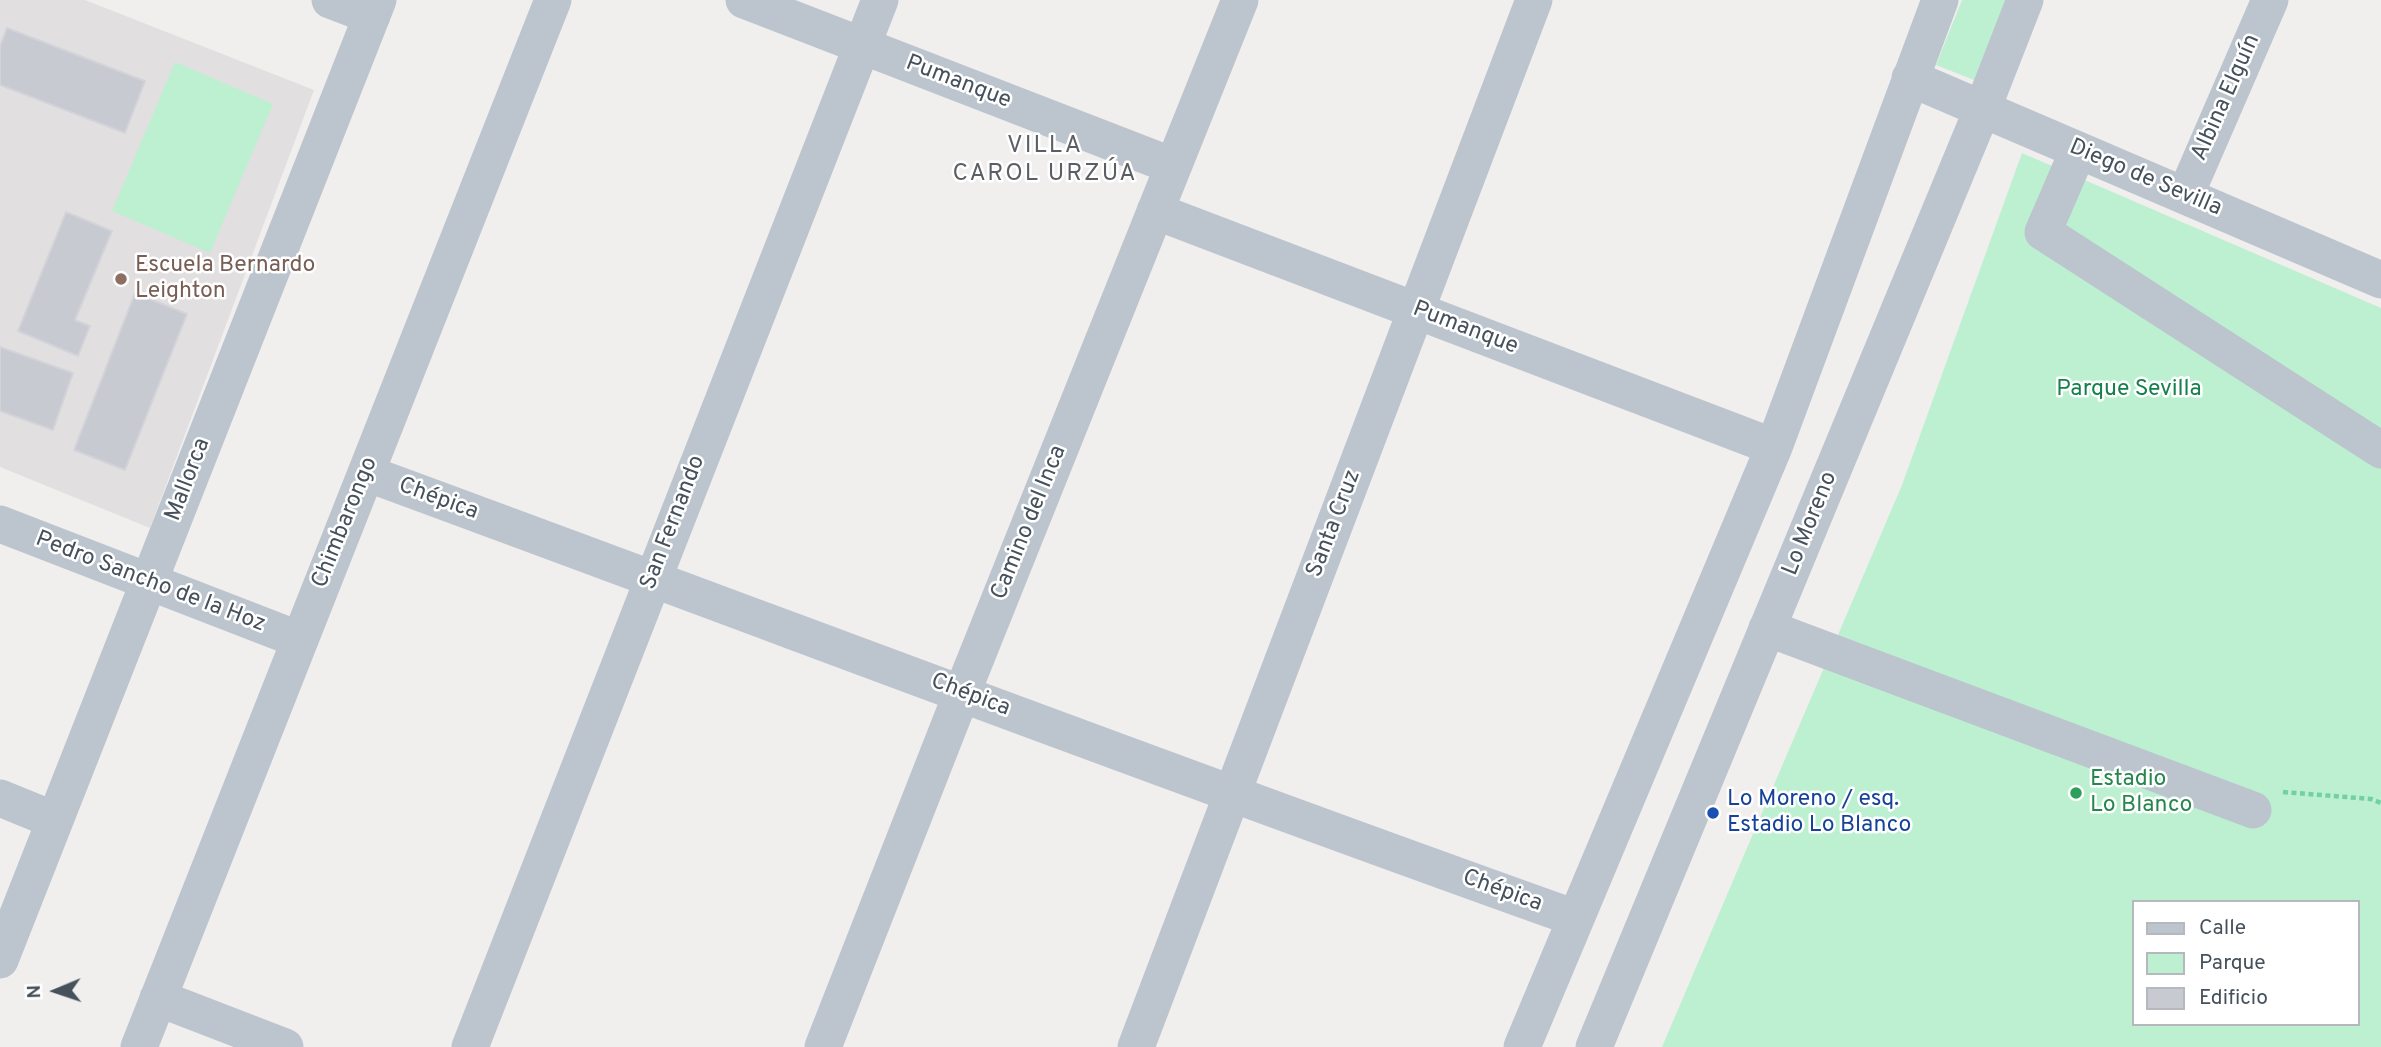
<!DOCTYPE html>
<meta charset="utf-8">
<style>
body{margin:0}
#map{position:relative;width:2381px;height:1047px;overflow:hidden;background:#f1eeee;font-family:Overpass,sans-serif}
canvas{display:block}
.legend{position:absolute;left:2132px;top:900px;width:228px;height:126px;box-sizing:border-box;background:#fff;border:2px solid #b5b9be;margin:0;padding:9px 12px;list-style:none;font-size:21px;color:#46515c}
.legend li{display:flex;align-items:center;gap:14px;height:35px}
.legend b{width:35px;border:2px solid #b5b9be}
.north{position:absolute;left:21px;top:956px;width:70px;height:70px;-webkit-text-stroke:5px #fff;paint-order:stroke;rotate:268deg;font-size:19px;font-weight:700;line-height:28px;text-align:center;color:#46515c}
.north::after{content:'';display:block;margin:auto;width:24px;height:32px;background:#46515c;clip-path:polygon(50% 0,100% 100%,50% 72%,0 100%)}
</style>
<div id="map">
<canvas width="2381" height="1047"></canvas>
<ul class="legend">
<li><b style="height:9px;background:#bcc5ce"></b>Calle</li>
<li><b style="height:19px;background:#bcf0d1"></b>Parque</li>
<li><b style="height:19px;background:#c8cad1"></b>Edificio</li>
</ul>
<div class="north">N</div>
</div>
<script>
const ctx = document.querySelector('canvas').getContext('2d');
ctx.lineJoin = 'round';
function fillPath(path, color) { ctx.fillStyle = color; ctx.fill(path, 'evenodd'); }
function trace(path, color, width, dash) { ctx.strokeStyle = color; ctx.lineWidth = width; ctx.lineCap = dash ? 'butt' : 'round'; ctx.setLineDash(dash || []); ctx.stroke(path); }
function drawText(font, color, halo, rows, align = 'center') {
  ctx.font = font + ' Overpass,sans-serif'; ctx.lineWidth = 5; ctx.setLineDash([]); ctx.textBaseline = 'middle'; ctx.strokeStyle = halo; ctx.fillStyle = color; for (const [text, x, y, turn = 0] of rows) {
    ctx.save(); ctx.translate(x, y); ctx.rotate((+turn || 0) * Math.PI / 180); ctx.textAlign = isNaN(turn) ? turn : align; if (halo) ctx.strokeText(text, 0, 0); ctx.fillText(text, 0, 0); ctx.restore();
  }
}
fillPath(new Path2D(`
 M0,0H85L314,90L150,528L0,467Z`), '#e2dfe0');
fillPath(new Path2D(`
 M1962,0H2006L1974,80L1936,65Z
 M175,62L273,104L210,253L112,211Z
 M2022,153L2381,308V1047H1662L1902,485ZM2134,902H2358V1024H2134Z`), '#bcf0d1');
const building = new Path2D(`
 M7,28L145,81L125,133L0,85V46Z
 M66,212L112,231L75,320L90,326L78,356L18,331Z
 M135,293L187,314L125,470L74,450Z
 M0,347L73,373L53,430L0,411Z`);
fillPath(building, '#c8cad1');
trace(building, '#d2d4da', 2);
trace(new Path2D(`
 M2283,792L2371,799L2381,803`), '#73cfa4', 4.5, [5, 3.5]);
trace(new Path2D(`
 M330,0L372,16
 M744,0L1173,166
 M1910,78L2381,280
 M2078,151L2043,232L2381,450
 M2185,196L2270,0
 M1155,211L1774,447
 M366,473C769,621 1170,774 1575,918
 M0,524L300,640
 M1767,628L2253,810
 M0,798L54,820
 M0,960L378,0
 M158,998L285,1047
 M139,1047L553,0
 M470,1047L880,0
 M823,1047L962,693L1240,0
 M1136,1047L1534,0
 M1522,1047L1774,447L1940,0
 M1594,1047L1982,110L2025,0`), '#bcc5ce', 37);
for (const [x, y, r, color] of [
 [121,279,7,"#8d6e63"],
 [2076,793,7,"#2e9e5b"],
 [1713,813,7,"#1a4fb4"]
]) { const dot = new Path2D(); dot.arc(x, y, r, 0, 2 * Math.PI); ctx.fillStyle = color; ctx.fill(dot); trace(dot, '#fff', 2.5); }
drawText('23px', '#46515c', '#fff', [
 ["Pumanque",958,83,21],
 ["Albina Elguín",2227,98,-66],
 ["Diego de Sevilla",2145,179,23],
 ["Pumanque",1465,329,21],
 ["Mallorca",189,480,-69],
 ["Chépica",438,500,20],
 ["Chimbarongo",346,523,-68],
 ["San Fernando",674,523,-69],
 ["Camino del Inca",1030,523,-68],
 ["Santa Cruz",1335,524,-69],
 ["Lo Moreno",1811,524,-68],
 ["Pedro Sancho de la Hoz",150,583,21],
 ["Chépica",970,696,21],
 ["Chépica",1502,892,20]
]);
drawText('23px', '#785e54', '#fff', [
 ["Escuela Bernardo",135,266],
 ["Leighton",135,292]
], 'left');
drawText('23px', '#15804d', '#fff', [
 ["Parque Sevilla",2129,390]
]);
drawText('23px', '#27864d', '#fff', [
 ["Estadio",2090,780],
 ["Lo Blanco",2090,806]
], 'left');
drawText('23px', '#164399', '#fff', [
 ["Lo Moreno / esq.",1727,800],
 ["Estadio Lo Blanco",1727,826]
], 'left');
ctx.letterSpacing = '2px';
drawText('24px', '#5b5f64', '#fff', [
 ["VILLA",1045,147],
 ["CAROL URZÚA",1045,175]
]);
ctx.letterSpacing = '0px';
</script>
